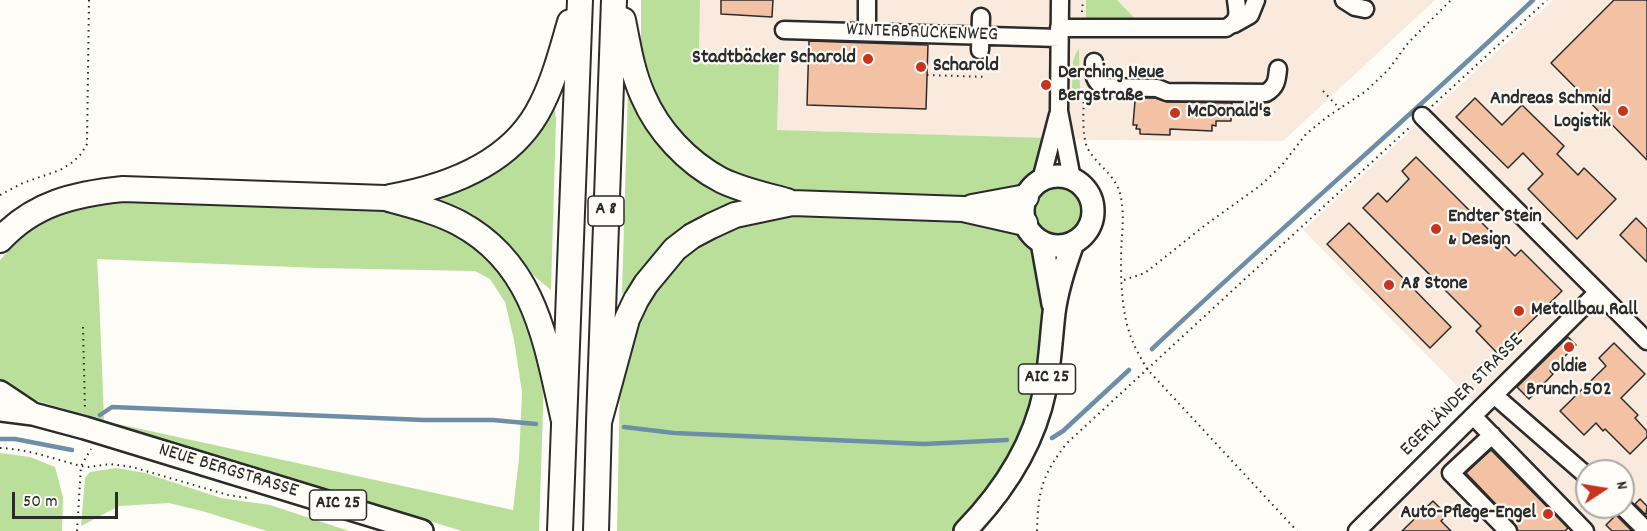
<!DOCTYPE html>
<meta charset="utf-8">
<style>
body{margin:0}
#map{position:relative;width:1647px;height:531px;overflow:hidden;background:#fdfcf7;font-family:Dekko,sans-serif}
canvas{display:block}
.north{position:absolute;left:1575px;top:459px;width:60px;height:60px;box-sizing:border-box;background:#fdfcf7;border:2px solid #a9a8a5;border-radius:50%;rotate:78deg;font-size:16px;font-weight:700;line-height:24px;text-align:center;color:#2b2b2b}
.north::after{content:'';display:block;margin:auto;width:21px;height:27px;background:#c8321e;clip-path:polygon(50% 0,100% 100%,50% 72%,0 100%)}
.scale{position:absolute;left:12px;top:492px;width:106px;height:27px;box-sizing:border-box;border:3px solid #2b2b2b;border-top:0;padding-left:8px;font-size:18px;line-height:21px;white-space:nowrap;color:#2b2b2b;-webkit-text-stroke:4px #fdfcf7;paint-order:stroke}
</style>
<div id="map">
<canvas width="1647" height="531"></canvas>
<div class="north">N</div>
<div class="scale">50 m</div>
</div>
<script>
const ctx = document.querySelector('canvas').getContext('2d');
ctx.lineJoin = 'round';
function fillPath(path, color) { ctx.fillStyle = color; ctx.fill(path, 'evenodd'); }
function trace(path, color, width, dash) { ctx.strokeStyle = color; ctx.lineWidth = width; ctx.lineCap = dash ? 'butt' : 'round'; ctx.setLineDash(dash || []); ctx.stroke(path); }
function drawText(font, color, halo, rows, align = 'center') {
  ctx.font = font + ' Dekko,sans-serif'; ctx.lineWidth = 4.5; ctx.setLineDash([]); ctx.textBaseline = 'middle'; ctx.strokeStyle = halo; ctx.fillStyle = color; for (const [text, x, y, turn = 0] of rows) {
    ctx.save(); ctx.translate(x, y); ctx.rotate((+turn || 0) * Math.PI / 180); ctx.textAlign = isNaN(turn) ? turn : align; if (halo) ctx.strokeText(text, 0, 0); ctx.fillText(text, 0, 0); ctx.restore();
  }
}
fillPath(new Path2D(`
 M700,0H1435L1283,141L1093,140L777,130L699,57Z
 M1553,0H1647V531H1366L1484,413L1303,230ZM1587,471H1623V507H1587Z`), '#faeade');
fillPath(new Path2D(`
 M641,0H700L699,57L779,59L777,130L1047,138L1038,172L1025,186L967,199L788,194L736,180L690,150L649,92L641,48Z
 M1086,0H1117L1136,20L1086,21Z
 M1079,49L1080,89H1072C1073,76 1070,59 1079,49Z
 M628,88L749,202L659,253L622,294Z
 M553,95L556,118L551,290L528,271L490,232L426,200Z
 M1033 213a26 26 0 1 1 52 0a26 26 0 1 1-52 0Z
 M135,199L409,209L490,252L518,288L544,379L539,531H462L15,394L0,384V260L25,233L56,214L97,201ZM97,259L319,268L475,271L490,279L505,302L514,340L522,392L519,459L513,510L104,421C102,367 100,313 97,259Z
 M787,214L966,220L1011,229L1034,248L1046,291L1045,341L1031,405L1004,469L951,531H617L620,380L634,317L666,267L740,219Z
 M0,453L30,457L55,467L63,497L62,531H0Z
 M116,468L145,473L221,498L270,505L349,531H267L202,511L169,503L119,506L81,526L85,478L90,472Z`), '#badf9a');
trace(new Path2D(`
 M1152,349C1277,231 1408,119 1533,0
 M100,415L112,407L424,420H493L536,424
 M624,427L674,433L924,444L1007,440
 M1052,438L1063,431L1129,370
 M0,439H15L72,450`), '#6e8da6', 4.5);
const building = new Path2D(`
 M721,0H773L772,17L721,14Z
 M1614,0H1647V160L1551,63Z
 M809,41L928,45L926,109L807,105Z
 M1155,98L1167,102L1232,103L1231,121H1216V126L1212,125V131L1170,129V135L1140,134V129H1136L1137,125H1133L1135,101H1137L1138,99L1140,98Z
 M1475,98L1502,125L1522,105L1564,146L1557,154L1578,175L1584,168L1616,199L1577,239L1528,189L1543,174L1523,153L1508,168L1456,117Z
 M1416,157L1515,256L1521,250L1562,291L1498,354L1476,331L1481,326L1363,208L1378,193L1387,202L1409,179L1402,171Z
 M1636,218L1647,229V262L1620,235Z
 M1349,223L1451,327L1430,348L1327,244Z
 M1568,337L1576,345L1550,371L1553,374L1529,399L1517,387Z
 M1614,343L1645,374L1621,398L1638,415L1635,418L1647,431V437L1630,454L1605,429L1603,431L1596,423L1584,435L1560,411L1606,366L1599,358Z
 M1491,450L1568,528L1565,531H1518L1515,524L1466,473Z
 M1640,499L1647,506L1646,515L1635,504Z
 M1433,501L1447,515L1441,521L1451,531H1402Z
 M1616,515L1632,531H1612L1606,525Z`);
fillPath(building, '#f3c1a3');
trace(building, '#2b2b2b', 1.5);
const minor = new Path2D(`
 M1060,0L1059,111L1072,179
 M1344,0L1355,7L1365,9
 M1234,24L1250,15L1256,0
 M1059,28H1226C1240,20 1238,14 1236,0
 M784,30L1059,38
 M867,32V0
 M980,50L981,17
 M1094,62C1094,74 1093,81 1104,87L1157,88L1167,92L1266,93C1276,87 1277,81 1278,69
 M1422,116L1647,341
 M1041,180L1058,115
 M1494,395L1587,476
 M1473,416L1585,531
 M1492,435L1451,473L1508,531
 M1623,507L1647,531
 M1357,531L1598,292`);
const major = new Path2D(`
 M1023 211a35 35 0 1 1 70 0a35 35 0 1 1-70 0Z
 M1042,242L1053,304
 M0,392L30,412
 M0,410L33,414L85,428L422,531
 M965,531C1003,492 1034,444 1045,390C1050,364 1051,339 1054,313C1057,289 1065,265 1073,243`);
const highway = new Path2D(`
 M623,20C628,45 632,72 643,96C658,131 687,162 721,180C741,190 765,195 787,201
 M390,197C446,187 507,165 537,113C553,85 561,53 570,22
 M972,207L1026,197
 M0,240C34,203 75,194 123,189L385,198C410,205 436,211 459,223C536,264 546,343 564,421
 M599,422L627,319L636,300L646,284L675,249L692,236L711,226L735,215L792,203L963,209L1025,223
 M560,531L580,0
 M596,531L599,422L614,0`);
trace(minor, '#2b2b2b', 21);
trace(major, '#2b2b2b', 26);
trace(highway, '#2b2b2b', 28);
trace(new Path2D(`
 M1082,12L1083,0
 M927,75L987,77
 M1084,90C1084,105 1081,137 1088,149C1099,168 1117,175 1121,198C1125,218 1121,238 1121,258C1121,285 1122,315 1132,340C1136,350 1142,360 1147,369L1297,531
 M1323,91L1340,109
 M1432,106L1547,0
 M0,195L23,183L60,170L73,162L81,154L87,144L89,0
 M1124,280L1145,273L1204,226L1261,185L1282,165L1306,134L1327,117L1366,91L1389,69L1408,43L1451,0
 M83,327L85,410
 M0,448C28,449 54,459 81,466L89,467L110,464L132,467L228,495L248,498
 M77,531L81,466L91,449
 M1037,531C1038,491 1042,475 1067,443L1411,126`), '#2b2b2b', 2, [1.5, 4.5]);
trace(minor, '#fdfcf7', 16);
trace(major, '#fdfcf7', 21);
trace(highway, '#fdfcf7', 24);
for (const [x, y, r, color] of [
 [868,59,6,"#c8321e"],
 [921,67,6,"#c8321e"],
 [1046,85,6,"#c8321e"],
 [1623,111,6,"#c8321e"],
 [1175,113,6,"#c8321e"],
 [1436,229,6,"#c8321e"],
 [1389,285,6,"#c8321e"],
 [1519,311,6,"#c8321e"],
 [1569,347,6,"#c8321e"],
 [1548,514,6,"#c8321e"]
]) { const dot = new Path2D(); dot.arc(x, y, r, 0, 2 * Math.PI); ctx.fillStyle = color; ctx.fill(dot); trace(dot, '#fdfcf7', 2); }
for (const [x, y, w] of [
 [606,211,36],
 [1047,379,57],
 [338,505,57]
]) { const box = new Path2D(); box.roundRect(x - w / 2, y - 15, w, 30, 4.5); ctx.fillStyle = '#fdfcf7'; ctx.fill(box); trace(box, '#2b2b2b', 1.5); }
drawText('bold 18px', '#2b2b2b', null, [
 ["A 8",606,211],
 ["AIC 25",1047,379],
 ["AIC 25",338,505]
]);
drawText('20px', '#2b2b2b', '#fdfcf7', [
 ["WINTERBRUCKENWEG",922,34,2],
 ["EGERLÄNDER STRASSE",1463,396,-45],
 ["NEUE BERGSTRASSE",228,472,17]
]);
drawText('bold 20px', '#2b2b2b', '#fdfcf7', [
 ["Stadtbäcker Scharold",856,59,"right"],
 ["Scharold",933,67],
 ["Derching Neue",1058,74],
 ["Bergstraße",1058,97],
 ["Andreas Schmid",1611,100,"right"],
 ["Logistik",1611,123,"right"],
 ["McDonald's",1187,113],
 ["Endter Stein",1448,218],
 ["& Design",1448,241],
 ["A8 Stone",1401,285],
 ["Metallbau Rall",1531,311],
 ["oldie",1569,368,"center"],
 ["Brunch 502",1569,391,"center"],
 ["Auto-Pflege-Engel",1536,514,"right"]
], 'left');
</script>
